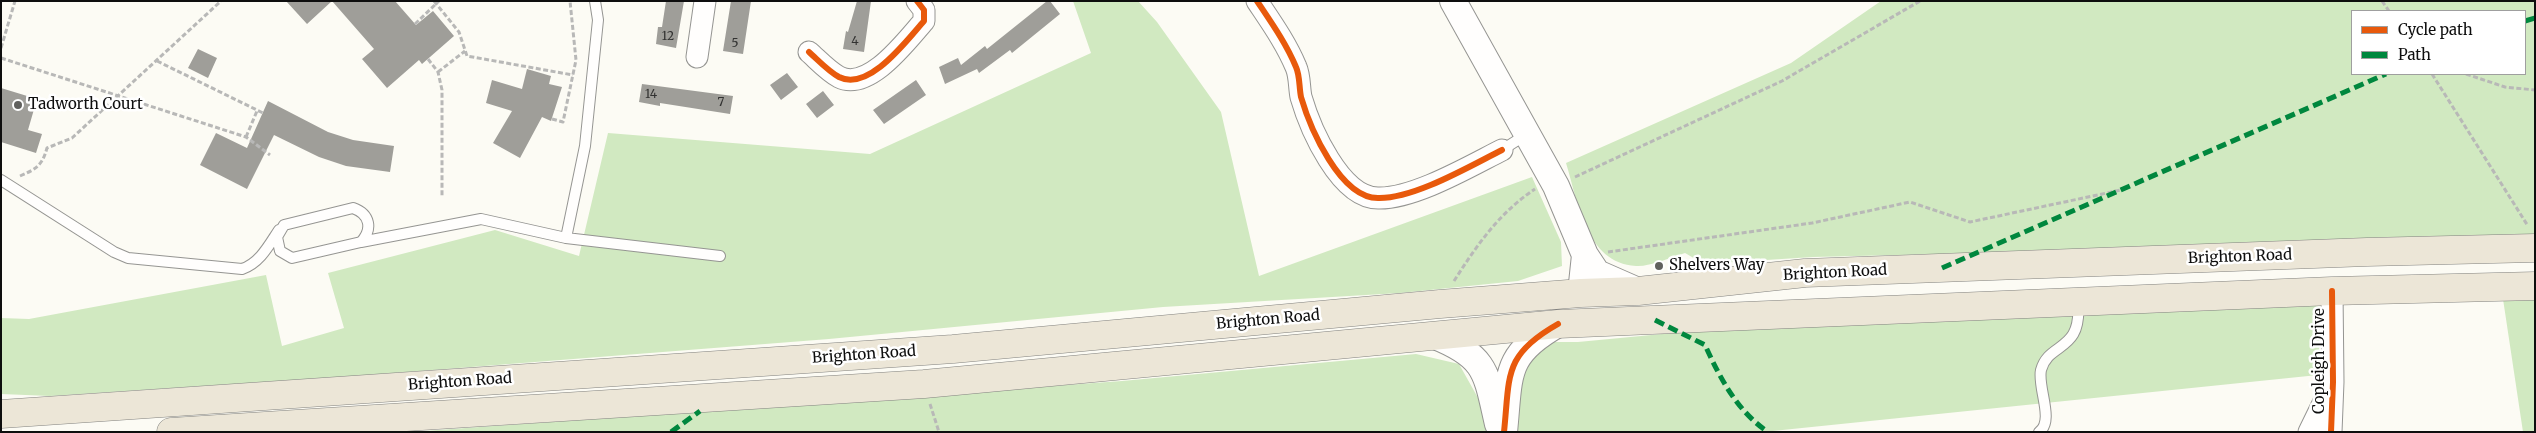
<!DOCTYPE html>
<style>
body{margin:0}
#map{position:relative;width:2536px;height:433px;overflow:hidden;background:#fcfbf4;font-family:Merriweather,serif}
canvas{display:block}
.frame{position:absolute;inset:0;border:2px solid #0e0e0e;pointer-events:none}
.legend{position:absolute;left:2351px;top:10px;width:175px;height:65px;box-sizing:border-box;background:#fff;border:1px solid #9f9f9f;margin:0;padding:6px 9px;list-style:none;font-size:15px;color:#0e0e0e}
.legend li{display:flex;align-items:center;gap:10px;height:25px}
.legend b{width:25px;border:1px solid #9f9f9f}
</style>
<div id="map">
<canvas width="2536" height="433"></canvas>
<div class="frame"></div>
<ul class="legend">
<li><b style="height:6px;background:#e8590c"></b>Cycle path</li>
<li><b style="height:6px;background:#00873e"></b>Path</li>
</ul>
</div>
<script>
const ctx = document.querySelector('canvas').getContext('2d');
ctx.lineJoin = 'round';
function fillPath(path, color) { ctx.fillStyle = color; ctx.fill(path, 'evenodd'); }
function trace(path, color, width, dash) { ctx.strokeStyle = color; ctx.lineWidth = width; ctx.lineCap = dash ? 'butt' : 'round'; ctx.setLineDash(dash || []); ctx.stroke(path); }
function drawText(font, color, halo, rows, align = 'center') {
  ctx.font = font + ' Merriweather,serif'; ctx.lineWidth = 5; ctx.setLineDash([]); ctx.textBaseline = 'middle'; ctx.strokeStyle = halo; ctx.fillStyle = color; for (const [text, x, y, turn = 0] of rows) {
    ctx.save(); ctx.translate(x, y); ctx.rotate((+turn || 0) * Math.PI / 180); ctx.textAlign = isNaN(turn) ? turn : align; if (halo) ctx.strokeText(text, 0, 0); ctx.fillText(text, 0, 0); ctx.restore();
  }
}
fillPath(new Path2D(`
 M1073,1H1138L1157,22L1221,112L1259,276L1532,177L1561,242L1562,266L1518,281L1400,293L1163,307L829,339L356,376L50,396L1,394V318L29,319L266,275L282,346L344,328L328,273L495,230L579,256L608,133L870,154L1091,53Z
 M1881,1H2535V240L1813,257L1704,264L1685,253C1672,257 1649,267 1636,266C1586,263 1578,202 1566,163L1791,63ZM2352,11H2525V74H2352Z
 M2535,298V432H2523L2503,299Z
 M2321,305L2318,375L1763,432H1514L1517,387L1528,358L1548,342H1578L1704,330L1948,318Z
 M1416,354L1459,364L1482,405L1489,432H410L1122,381Z`), '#d1e9c1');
fillPath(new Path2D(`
 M286,1H332L307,24Z
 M332,1H395L416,25L433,11L454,36L422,64L419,60L387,88L362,59L374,49Z
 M666,1H684L676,48L656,44L658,27H662Z
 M731,1H751L743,54L723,51Z
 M857,1H871L864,52L843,49L846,31L848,32Z
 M1047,1H1050L1060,14L1012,53L1010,50L979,73L977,69L945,84L939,67L958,58L961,65L985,46L987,49Z
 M198,49L217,58L208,78L188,68Z
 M527,69L551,76L549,84L562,87L551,121L542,117L520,158L493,143L512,111L486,103L492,80L522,89Z
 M787,73L798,87L781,100L770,85Z
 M916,80L926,95L884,124L873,110Z
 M642,84L733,96L730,114L660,103V106L639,102Z
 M1,88L37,99L28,130L42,134L36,153L1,142Z
 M823,91L834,105L817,118L806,104Z
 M268,101L328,132L353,140L394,146L390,172L346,166L319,157L274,135L247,189L200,165L216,133L247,148Z`), '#9f9e99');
const service = new Path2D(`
 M1502,150L1527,134
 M1,180L114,252L128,258L242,269C260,263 269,245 279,230
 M353,208C370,214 373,229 361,242L292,258L280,251L277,237L284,225Z
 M566,238L585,146L598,20L595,1
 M361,242L481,219L566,238L720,256
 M2039,432C2055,421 2037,387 2041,370C2049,341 2082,353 2078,303`);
const minor = new Path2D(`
 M1257,1C1271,22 1286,43 1296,67C1300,76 1299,87 1301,97C1310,128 1340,198 1378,198C1414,199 1470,166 1502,150
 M809,52C818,60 828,71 839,77C869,92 907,40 924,21V10L917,1
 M697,57L705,1
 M2309,432L2330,389
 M2331,432L2333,382L2332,291`);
const tertiary = new Path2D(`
 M1453,1L1556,186L1585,255L1581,293
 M1585,255L1597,273L1638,291
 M1435,336C1487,357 1486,372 1498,424
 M1504,432C1510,375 1503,355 1558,324`);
const trunk = new Path2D(`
 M1,414L953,349L1440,304L1581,293L1638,291L1805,273L2367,252L2535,248
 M171,432L924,384L1558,324L2332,291L2535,286`);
trace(service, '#959592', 12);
trace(minor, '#959592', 23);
trace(tertiary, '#959592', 28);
trace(trunk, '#82827f', 29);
trace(new Path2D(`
 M434,1L459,32L467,56L573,75
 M2382,1L2389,11
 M415,24L439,1
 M1,48L15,1
 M1,58L246,137L270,155
 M428,59L438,72L442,90V196
 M157,61L263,113
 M438,72L465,51
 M2432,74L2528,226
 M2466,74L2505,87L2535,90
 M552,119L563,122L576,60L570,1
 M246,137L257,111
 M20,176C36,169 42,166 47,148L72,138L221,1
 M1575,177L1782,81L1920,1
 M1608,252L1812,223L1910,202L1970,222L2121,190
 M1454,281C1477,245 1499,213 1535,189
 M930,404L939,432`), '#b8b8b7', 3, [5, 2.5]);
trace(service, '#fffefd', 10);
trace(minor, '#fffefd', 21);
trace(tertiary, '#fffefd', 26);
trace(trunk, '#ece6d7', 28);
trace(new Path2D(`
 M2525,21L2535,18
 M1942,268L2386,74
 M1655,320L1705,345C1720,378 1737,411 1768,432
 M671,432L700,411`), '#00873e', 5, [10, 5]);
trace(new Path2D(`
 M1257,1C1271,22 1286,43 1296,67C1300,76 1299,87 1301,97C1310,128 1340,198 1378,198C1414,199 1470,166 1502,150
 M809,52C818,60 828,71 839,77C869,92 907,40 924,21V10L917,1
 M1504,432C1510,375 1503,355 1558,324
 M2331,432L2333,382L2332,291`), '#e8590c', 6);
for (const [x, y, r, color] of [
 [18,105,5,"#61615e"],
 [1659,266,5,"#61615e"]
]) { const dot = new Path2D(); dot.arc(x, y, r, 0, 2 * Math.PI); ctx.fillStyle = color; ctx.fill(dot); trace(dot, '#fff', 2); }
drawText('12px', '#323231', null, [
 ["12",668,37],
 ["4",855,42],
 ["5",735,44],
 ["14",651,95],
 ["7",721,103]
]);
drawText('15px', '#0e0e0e', '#fff', [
 ["Tadworth Court",28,105],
 ["Shelvers Way",1669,266]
], 'left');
drawText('15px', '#0e0e0e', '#fff', [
 ["Brighton Road",2240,257,-2],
 ["Brighton Road",1835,273,-3],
 ["Brighton Road",1268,320,-5],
 ["Brighton Road",864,355,-4],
 ["Copleigh Drive",2320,361,-90],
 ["Brighton Road",460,382,-4]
]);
</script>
